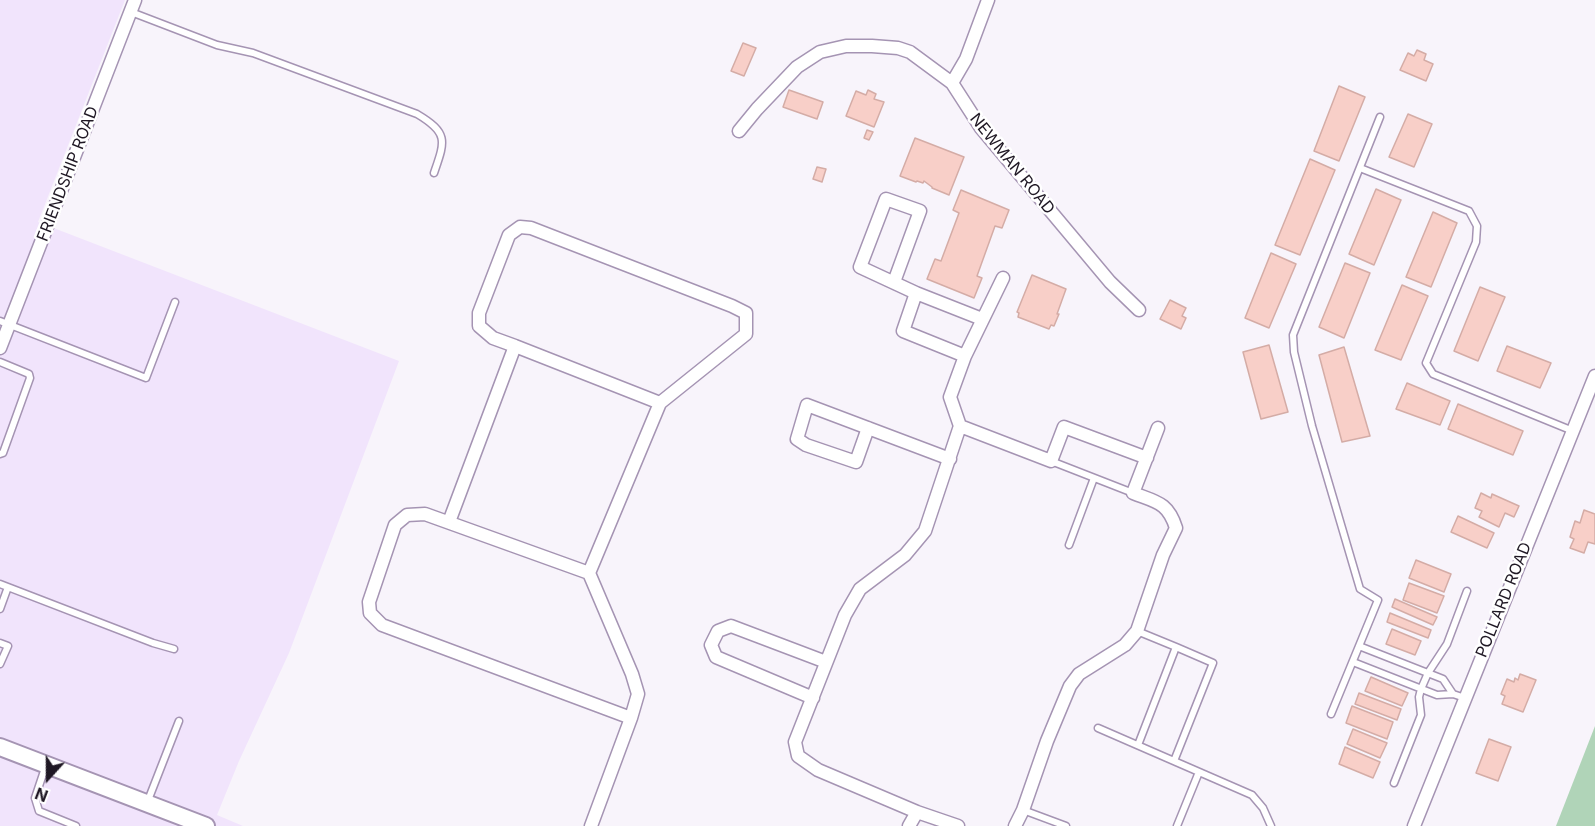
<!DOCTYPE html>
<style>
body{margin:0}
#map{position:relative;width:1595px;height:826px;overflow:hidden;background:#f8f4fb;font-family:Inter,sans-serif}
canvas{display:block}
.north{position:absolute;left:18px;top:748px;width:60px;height:60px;-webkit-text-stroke:4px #fff;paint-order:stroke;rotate:201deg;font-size:16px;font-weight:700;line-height:24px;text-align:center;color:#1f1824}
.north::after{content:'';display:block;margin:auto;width:21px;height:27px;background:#1f1824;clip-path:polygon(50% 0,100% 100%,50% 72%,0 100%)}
</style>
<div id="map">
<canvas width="1595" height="826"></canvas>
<div class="north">N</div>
</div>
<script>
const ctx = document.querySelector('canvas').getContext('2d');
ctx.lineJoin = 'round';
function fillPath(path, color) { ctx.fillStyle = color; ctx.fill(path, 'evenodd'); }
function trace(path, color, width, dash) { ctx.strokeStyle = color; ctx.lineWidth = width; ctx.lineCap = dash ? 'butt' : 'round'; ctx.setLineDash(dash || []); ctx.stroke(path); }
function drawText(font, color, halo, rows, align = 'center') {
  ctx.font = font + ' Inter,sans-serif'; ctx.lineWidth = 5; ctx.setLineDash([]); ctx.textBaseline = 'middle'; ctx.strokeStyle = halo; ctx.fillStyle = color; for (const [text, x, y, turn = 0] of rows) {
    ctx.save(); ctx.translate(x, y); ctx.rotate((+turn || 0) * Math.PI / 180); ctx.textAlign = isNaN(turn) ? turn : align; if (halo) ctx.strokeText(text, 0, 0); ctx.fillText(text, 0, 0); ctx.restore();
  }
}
fillPath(new Path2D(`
 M0,0H125L38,222L399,361L289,653L239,761L217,815L243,826H0Z`), '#f1e4fc');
fillPath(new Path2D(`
 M1595,726V826H1556Z`), '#b0d4b8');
const building = new Path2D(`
 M743,43L756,48L744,76L731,71Z
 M1417,50L1426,54L1424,60L1433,64L1426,81L1400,70L1408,53L1414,56Z
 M1339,86L1365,97L1339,161L1314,151Z
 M789,90L823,102L817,119L783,107Z
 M868,90L876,94L874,99L884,102L874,127L846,116L856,91L866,95Z
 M1408,114L1432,124L1414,167L1389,157Z
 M867,130L873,132L869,140L864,138Z
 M915,138L964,157L949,195L932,188V187L924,181L923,183L917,181L916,182L900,176Z
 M1310,159L1335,170L1300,255L1275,245Z
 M817,167L826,169L822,182L813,179Z
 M1376,189L1401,200L1374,265L1349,254Z
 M961,190L1009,210L1002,228L995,226L977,276L982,278L974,298L927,279L935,259L941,261L959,213L953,210Z
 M1433,212L1457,223L1431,287L1406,277Z
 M1271,253L1296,264L1269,328L1245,318Z
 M1345,263L1370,273L1344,338L1319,327Z
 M1032,275L1066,289L1057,314H1059L1054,326L1051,325L1049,329L1018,317L1019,313L1017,312Z
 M1402,285L1428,296L1401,360L1375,350Z
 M1480,287L1505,297L1478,361L1454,351Z
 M1170,300L1186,308L1182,316L1186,318L1181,329L1160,319Z
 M1269,345L1288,412L1261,419L1243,352Z
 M1507,346L1551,363L1540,388L1497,371Z
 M1344,347L1370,436L1342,442L1319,355Z
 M1407,383L1450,401L1440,425L1396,409Z
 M1458,404L1523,431L1513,455L1448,429Z
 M1481,493L1491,498L1492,494L1519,506L1514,517L1505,513L1499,527L1479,517L1482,511L1475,508Z
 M1584,510L1595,514V544L1588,542L1584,553L1570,548L1574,539L1570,537L1575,521L1580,523Z
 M1458,516L1494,533L1487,548L1451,532Z
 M1416,560L1451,574L1444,592L1409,578Z
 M1409,583L1444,596L1437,613L1403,600Z
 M1395,599L1437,617L1433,625L1392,607Z
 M1390,613L1431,630L1428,638L1387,622Z
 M1392,629L1421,641L1415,655L1386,644Z
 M1520,674L1536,680L1523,712L1502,704L1505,696L1501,694L1507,679L1514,682L1515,678L1518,680Z
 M1371,677L1408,693L1402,706L1365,691Z
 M1359,693L1401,709L1397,720L1355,704Z
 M1352,706L1393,722L1387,739L1346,723Z
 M1353,729L1387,743L1380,758L1347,744Z
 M1489,739L1511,747L1498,781L1476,773Z
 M1345,747L1380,762L1373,778L1339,764Z`);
fillPath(building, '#f8cfc8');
trace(building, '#d4aca6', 1.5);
const lane = new Path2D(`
 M131,12L217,45L253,53L417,114C449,133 445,141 434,173
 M1360,168L1469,211L1477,226L1476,242L1426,363L1433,374L1573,431
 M0,321L146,378L175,302
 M0,362L29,374L30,378L3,453L0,454
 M1051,461L1133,493
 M1069,545L1094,478
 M0,584L153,643L174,649
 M0,609L8,587
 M1137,631L1176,647L1138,745
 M0,643L8,646L0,664
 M1359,646L1443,679L1453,694
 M1353,662L1437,695L1453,694L1465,698
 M1331,714L1378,600L1360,589L1312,426L1294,352L1293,335L1380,117
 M1098,728L1252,795L1263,808L1271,826
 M1174,761L1213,663L1176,647
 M46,765L35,798L39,811L76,826
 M1394,783L1421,715L1419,697L1421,689L1428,673L1447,644L1467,591
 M147,803L179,721
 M1023,810L1066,826
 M1177,826L1199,772`);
const street = new Path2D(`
 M952,83L966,59L988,0
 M739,131L757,109L797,67L820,52L846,46H872L898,48L910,52L952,83L981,128L1110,282L1139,310
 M1003,278L965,356L950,397L960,426L1051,461L1064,427L1147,458
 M894,282L920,211L886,199L860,267L916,293
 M515,346L660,403
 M0,348L135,0
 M965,356L903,331L916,293L982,319
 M868,428L856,462L806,445L797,439L807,405L950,459
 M449,522L515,346L493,338L479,326V313L509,235L520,227L531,228L732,306L746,313V334L660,403L589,573L632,674L638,694L631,718L591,826
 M589,573L425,514L407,515L395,525L369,602L370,613L382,625L631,718
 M813,698L716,657L711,645L718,631L731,626L826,662
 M909,826L917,812
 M958,826L917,812L818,770L798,756L795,742L845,615L860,589L905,555L925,531L960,426
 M1015,826L1023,810L1047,741L1070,686L1079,674L1125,645L1137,631L1163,555L1176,528C1168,502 1156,502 1133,493L1158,428
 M1414,826L1595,376`);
const secondary = new Path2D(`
 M0,747L206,826`);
trace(lane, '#a594b3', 9);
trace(street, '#a594b3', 15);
trace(secondary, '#a594b3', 20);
trace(lane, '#fff', 6);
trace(street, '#fff', 12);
trace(secondary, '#fff', 16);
drawText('16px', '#1f1824', '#fff', [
 ["NEWMAN ROAD",1012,164,51],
 ["FRIENDSHIP ROAD",68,174,-69],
 ["POLLARD ROAD",1504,600,-68]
]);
</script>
